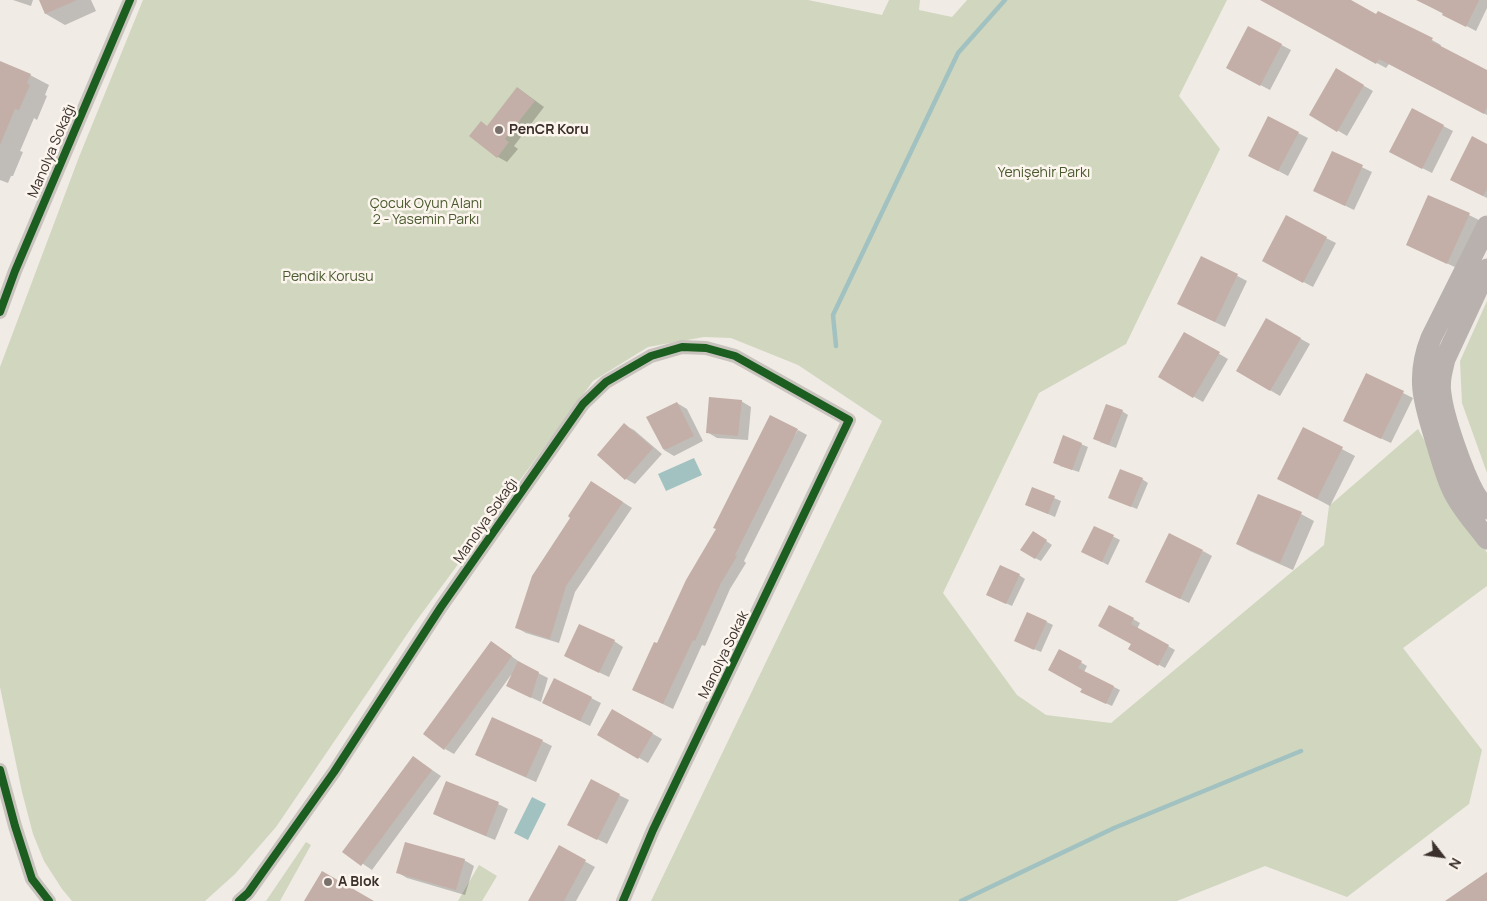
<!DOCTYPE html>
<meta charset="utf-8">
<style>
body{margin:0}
#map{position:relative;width:1487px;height:901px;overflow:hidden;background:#f0ebe5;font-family:Manrope,sans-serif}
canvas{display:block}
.north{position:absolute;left:1417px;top:831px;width:50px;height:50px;-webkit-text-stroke:4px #fbf5ee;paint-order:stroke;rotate:120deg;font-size:14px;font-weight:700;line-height:20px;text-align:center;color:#3b302b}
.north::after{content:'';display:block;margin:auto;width:18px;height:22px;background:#3b302b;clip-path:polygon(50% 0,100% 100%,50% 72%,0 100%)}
</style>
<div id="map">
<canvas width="1487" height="901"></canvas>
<div class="north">N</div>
</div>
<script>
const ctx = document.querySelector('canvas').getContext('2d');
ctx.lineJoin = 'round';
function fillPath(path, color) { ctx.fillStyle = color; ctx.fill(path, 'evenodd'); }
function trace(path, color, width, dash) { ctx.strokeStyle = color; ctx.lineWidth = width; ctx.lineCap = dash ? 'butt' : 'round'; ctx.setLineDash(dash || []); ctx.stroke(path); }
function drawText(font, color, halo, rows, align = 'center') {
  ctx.font = font + ' Manrope,sans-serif'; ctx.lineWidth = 5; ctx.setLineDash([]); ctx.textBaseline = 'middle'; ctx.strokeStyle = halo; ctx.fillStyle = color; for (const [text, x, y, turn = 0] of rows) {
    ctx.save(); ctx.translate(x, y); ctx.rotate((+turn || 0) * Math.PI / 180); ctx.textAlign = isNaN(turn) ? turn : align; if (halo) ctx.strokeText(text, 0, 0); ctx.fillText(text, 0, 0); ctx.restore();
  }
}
fillPath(new Path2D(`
 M143,0H808L882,15L889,0H920L919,10L952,17L967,0H1227L1179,96L1220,149L1126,344L1039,393L943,593L1017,695L1046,715L1111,723L1324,545L1329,506L1418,429L1487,553V586L1403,648L1482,750L1469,804L1347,897L1265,866L1177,901H651L882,421L798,365L731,338L704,337L648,347L593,381L414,624L276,827L235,874L205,901H72L62,889L44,861L33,834L22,792L0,687V367L79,157Z
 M1487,301V473L1462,403L1460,361Z
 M306,842L311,845L280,901H266Z
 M479,865L497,876L482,901H458Z`), '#d1d6bf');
fillPath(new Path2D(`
 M694,458L702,475L666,491L658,474Z
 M532,797L546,804L528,840L514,833Z`), '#a1c2c1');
fillPath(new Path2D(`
 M13,0H33L31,6Z
 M40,0H91L96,11L65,25L46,14Z
 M1261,0H1348L1377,15L1378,12L1432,40L1441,45L1440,47L1487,72V115L1389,64L1386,68Z
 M1417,0H1487V8L1476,31Z
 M1249,28L1291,50L1270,90L1237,73Z
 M0,62L30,75L49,85L45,95L47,96L37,120L34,118L20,151L23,152L13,176H11L8,183L0,180Z
 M1336,70L1373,91L1347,136L1310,114Z
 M518,88L544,107L514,146L518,149L507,162L498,157L488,127Z
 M1412,110L1453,131L1432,173L1400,157Z
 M1298,133L1308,138L1288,176L1259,161Z
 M1487,145V198L1461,185Z
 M1332,153L1372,172L1354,210L1315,191Z
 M1469,215L1479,220L1457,268L1407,245Z
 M1326,238L1336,243L1313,287L1273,266Z
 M1201,257L1247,281L1225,327L1188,309Z
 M1267,320L1310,344L1280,396L1237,371Z
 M1185,334L1228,359L1203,402L1160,377Z
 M1403,393L1413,398L1391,443L1354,426Z
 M741,401L751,407L748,440L717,438L707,432Z
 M677,403L687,409L703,441L674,456L664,450L648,418Z
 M1122,411L1128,415L1116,448L1100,442Z
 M624,425L634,430L662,454L635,484L626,479Z
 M1304,429L1355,456L1330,506L1292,486Z
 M798,430L807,435L744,561L746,563L730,589L705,646L702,645L673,709L634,690L658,645Z
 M1064,437L1088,447L1079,472L1060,466Z
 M1142,479L1148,483L1137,509L1115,500Z
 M601,488L632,508L575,592L559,643L526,633L517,628Z
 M1033,489L1061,501L1055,517L1027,505Z
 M1258,495L1301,514L1314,521L1293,570L1250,551L1237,544Z
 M1094,527L1120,540L1108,565L1089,555Z
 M1039,536L1052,545L1041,561L1035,558Z
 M1203,551L1212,556L1189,603L1156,587Z
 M1019,575L1025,579L1012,606L994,598Z
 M1110,606L1140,623L1137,629L1175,650L1165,668L1129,649L1132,643Z
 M1028,613L1053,625L1041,652L1022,644Z
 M614,641L623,647L609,677L575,661Z
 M500,648L521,663L520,664L548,678L541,702L517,691L511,675L454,754L445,749Z
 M1060,650L1087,666L1084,672L1120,690L1112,706L1088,695Z
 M591,698L601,703L590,726L553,708Z
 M612,711L662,739L648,763L598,734Z
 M542,741L552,746L536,782L486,760Z
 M413,757L441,776L372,870L344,851Z
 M619,795L629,800L607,844L579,830Z
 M498,804L508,809L495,840L444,819L434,814Z
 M559,847L595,867L576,901H530Z
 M464,860L474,866L465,895L407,878L397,872Z`), '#0003');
trace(new Path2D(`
 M836,346L833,315L958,53L1005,0
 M961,901L1114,828L1301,751`), '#a1c2c1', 4.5);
fillPath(new Path2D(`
 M39,0H77L45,14Z
 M1260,0H1351L1376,14L1378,11L1433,38L1431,41L1487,70V107L1484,114L1379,59L1376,64Z
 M1416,0H1479L1466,27L1442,15L1443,13Z
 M1248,26L1282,44L1260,86L1226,68Z
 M0,61L31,74L27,83L30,85L19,110L15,109L0,145Z
 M1336,68L1364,85L1337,132L1309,115Z
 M517,87L535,101L505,139L509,142L497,158L469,136L481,121L487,126Z
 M1412,108L1444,125L1422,169L1389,152Z
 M1268,116L1299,132L1278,171L1248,156Z
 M1472,136L1487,144V189L1483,196L1450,180Z
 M1332,151L1363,165L1345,206L1313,191Z
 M1428,195L1470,213L1447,264L1406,245Z
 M1286,215L1327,237L1303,283L1262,261Z
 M1201,256L1238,274L1215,322L1177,304Z
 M1266,318L1301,338L1270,391L1236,371Z
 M1184,332L1220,352L1193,398L1158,377Z
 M1366,373L1404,391L1381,439L1343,421Z
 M709,397L742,400L738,436L706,433Z
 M677,402L694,436L667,449H663L646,417Z
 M1106,404L1123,410L1109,445L1093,439Z
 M770,415L798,429L735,555L737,556L721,583L695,641L693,640L663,704L632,690L654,642L657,643L686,580L716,529L713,528Z
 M624,423L653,448L625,480L597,455Z
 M1303,427L1343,447L1317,499L1277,479Z
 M1063,435L1082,443L1072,470L1053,463Z
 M1120,469L1143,478L1131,507L1108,498Z
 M591,481L623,502L566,586L550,639L515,628L532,576L570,518L568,516Z
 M1032,487L1055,496L1048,514L1025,505Z
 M1258,494L1302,512L1280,563L1236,544Z
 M1094,526L1114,535L1102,562L1081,552Z
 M1033,531L1047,540L1035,559L1020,550Z
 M1169,533L1203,550L1180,599L1145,582Z
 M1000,565L1020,574L1006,604L986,595Z
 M1109,605L1134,618L1131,624L1169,645L1158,666L1128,649L1131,644L1098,626Z
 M1027,612L1047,621L1034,650L1014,641Z
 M579,624L615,640L599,673L564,656Z
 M491,641L512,656L444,750L423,734Z
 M1059,649L1082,661L1078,668L1114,686L1106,704L1080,692L1082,689L1048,670Z
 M518,661L539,672L531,698L506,686Z
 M554,678L592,697L580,721L542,703Z
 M612,709L653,733L638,759L597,735Z
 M492,717L543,740L526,777L475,755Z
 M413,756L432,770L361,866L342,852Z
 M591,779L620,794L597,840L567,825Z
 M446,781L499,802L486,836L433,814Z
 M405,842L465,859L456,890L396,873Z
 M559,845L586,860L564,901H528Z
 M322,871L374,901H304Z
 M1487,872V901H1445Z`), '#c3afa7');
trace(new Path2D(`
 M0,312L15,271L130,0
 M0,770L15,826L32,879L49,901
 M239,901L248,893L334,772L441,607L583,404L606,382L651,356L682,347L706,348L735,356L849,420L653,830L623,901`), '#c9c3be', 14);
trace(new Path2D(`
 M1487,226L1431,338C1415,378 1424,403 1436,442C1441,458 1445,474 1452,489C1460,507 1475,523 1487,539
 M1487,269L1445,359C1442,371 1439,382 1441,394C1444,419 1463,472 1475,494C1478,499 1483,504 1487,509`), '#b8b1ad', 21);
trace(new Path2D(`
 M0,312L15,271L130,0
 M0,770L15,826L32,879L49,901
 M239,901L248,893L334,772L441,607L583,404L606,382L651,356L682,347L706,348L735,356L849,420L653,830L623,901`), '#1b5e20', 8);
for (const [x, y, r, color] of [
 [499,130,5,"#7a716c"],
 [328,882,5,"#7a716c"]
]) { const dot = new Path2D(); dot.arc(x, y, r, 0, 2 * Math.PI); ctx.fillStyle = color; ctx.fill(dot); trace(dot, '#fbf5ee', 2); }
drawText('bold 14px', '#3b302b', '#fbf5ee', [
 ["PenCR Koru",509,130],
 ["A Blok",338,882]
], 'left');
drawText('14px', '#3b302b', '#fbf5ee', [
 ["Manolya Sokağı",52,151,-67],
 ["Manolya Sokağı",486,521,-55],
 ["Manolya Sokak",724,655,-64]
]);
drawText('14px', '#4a5a2e', '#fbf5ee', [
 ["Yenişehir Parkı",1044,173],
 ["Çocuk Oyun Alanı",426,204],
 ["2 - Yasemin Parkı",426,220],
 ["Pendik Korusu",328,277]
]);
</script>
